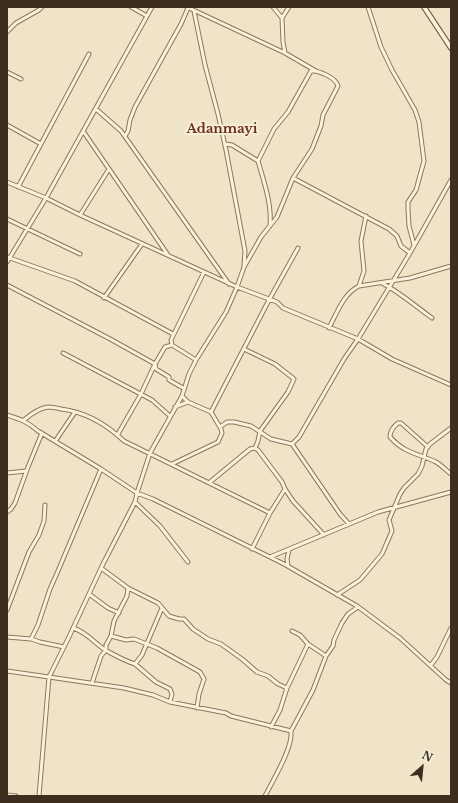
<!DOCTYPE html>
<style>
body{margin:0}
#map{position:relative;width:458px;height:803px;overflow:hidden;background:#f0e4c8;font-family:"Libre Baskerville",serif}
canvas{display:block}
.frame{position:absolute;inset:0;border:8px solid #3d2e20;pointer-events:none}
.north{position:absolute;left:402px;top:747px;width:40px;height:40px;-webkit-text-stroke:3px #f7eed8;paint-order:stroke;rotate:27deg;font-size:11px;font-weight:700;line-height:16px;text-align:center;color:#3d2e20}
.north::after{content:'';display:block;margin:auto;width:14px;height:18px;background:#3d2e20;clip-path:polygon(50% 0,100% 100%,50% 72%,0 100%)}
</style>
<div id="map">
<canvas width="458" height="803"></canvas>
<div class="frame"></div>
<div class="north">N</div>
</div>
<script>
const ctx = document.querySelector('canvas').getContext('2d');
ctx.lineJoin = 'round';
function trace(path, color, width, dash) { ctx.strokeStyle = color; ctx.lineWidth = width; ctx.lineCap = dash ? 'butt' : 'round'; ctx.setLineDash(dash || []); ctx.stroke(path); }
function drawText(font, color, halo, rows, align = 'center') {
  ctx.font = font + ' "Libre Baskerville",serif'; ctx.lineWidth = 4; ctx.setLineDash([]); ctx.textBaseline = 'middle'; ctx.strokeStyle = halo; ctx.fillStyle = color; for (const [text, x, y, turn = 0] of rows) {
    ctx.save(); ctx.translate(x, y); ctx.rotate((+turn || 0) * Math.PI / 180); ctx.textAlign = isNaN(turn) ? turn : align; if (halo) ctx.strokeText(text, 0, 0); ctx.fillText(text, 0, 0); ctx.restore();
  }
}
const minor = new Path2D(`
 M131,7L147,16
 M187,7L285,53L316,71
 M273,7L282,18
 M368,7L381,47L392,70L415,110L419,122L424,161L416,190L408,202V209L409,226L414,245
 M194,11L205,65L218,114L226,150L245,251L244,266
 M7,32L16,23L39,10L42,7
 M285,53L283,42L282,18L289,7
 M7,72L21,79
 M96,109L121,131L229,284
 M7,125L41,144
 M83,131L168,255
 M125,136L128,131L130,120L135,107L181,24L188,8
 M225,144L232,145L258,161
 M293,178L389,229L397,236L401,246L410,253
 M7,182L46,198L80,215L237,287L277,302L283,308L358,339L392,359L451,385
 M18,187L89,54
 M80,215L109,169
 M7,219L80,254
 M7,257L75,281L173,334
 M7,262L46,198L152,7
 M382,283C401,293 415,306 432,318
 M7,285L112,340L155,364L156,369L169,377V380L183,388
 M359,286L364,271L361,241L366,216
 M104,298L142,244
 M329,328C337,313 343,294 359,286L410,278L451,266
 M244,349L275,364L294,379L288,392L260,431L258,441L255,448
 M63,353L152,400L170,416
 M196,360L172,345L171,340L204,272
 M175,407L188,402
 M211,412L269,300L298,248
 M7,415C20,419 28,422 38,431L101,469L137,493L153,499L284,564L357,606L400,638L446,680L451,683
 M24,420C31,414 39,408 48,407C52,407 57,408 61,409C86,412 106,424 124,441L270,513
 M220,427L227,422H234L251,426L271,439L292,444L340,514L349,524
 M118,434L141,394L155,364L165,347L172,345
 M56,440L75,412
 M292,444L299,437L344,359L358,339L410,253L451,180
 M428,447L401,423H398C393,427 390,431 390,437C404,453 419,454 436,462C441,465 446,470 451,474
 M172,464L218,442L222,433L221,429L211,412L188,402L182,396
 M7,473L26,471
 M210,482L250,449L255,448L258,450L282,482L285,489L293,501L324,535
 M135,502L160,526L188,562
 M7,512L11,509L15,503L28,467L42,433
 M252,549L270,513L285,489
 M270,557L378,512L451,492
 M288,566L287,559L289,550
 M101,568L128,588L158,603L169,616L179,619H184L193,629L208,639L221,644L242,659L257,672L268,676L278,684L287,688
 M89,594L108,608L119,613
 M337,595L360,580L382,554L392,531L389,520L400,494L404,488L418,474L422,466L426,449L430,444L451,428
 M162,608L142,655L135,664L156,682L170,689L172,694L170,702
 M7,610L29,552L39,535L44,521L45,505
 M73,628C87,632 95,644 107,651C116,656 125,661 135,664
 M292,631L300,635L308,644L326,656
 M111,636L126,640L134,639L157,648L200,672L204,679L199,694L197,708
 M7,637L31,639
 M64,647L40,642L31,639L38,625L50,589L58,571L101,469
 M431,665L437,657L451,628
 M7,671L49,677L39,796
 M92,683L101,656L106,650V645L111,636L114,621L127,596L128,588
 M271,727L280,710L287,688L308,644
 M291,731L313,690L326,656L333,646L334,640L342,623L348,614L358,607
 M7,795L16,796
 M265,796C273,780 293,748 291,731L231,716L226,713L170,702L153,695L124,688L49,677L68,639L103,564L135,502L137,493L150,453L182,396L189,374L196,360L226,312L237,287L244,267L261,237L277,217L293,178L312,149L321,126L323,115L338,86C336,78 319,70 311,71L288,112L274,129L258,161C264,182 272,204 270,226`);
const secondary = new Path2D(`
 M424,7L451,48`);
trace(minor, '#8d765c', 5);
trace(secondary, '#6f573f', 6);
trace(minor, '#faf1dc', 3);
trace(secondary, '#faf1dc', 4);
drawText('bold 13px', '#6b2e1e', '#f7eed8', [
 ["Adanmayi",222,129]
]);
</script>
